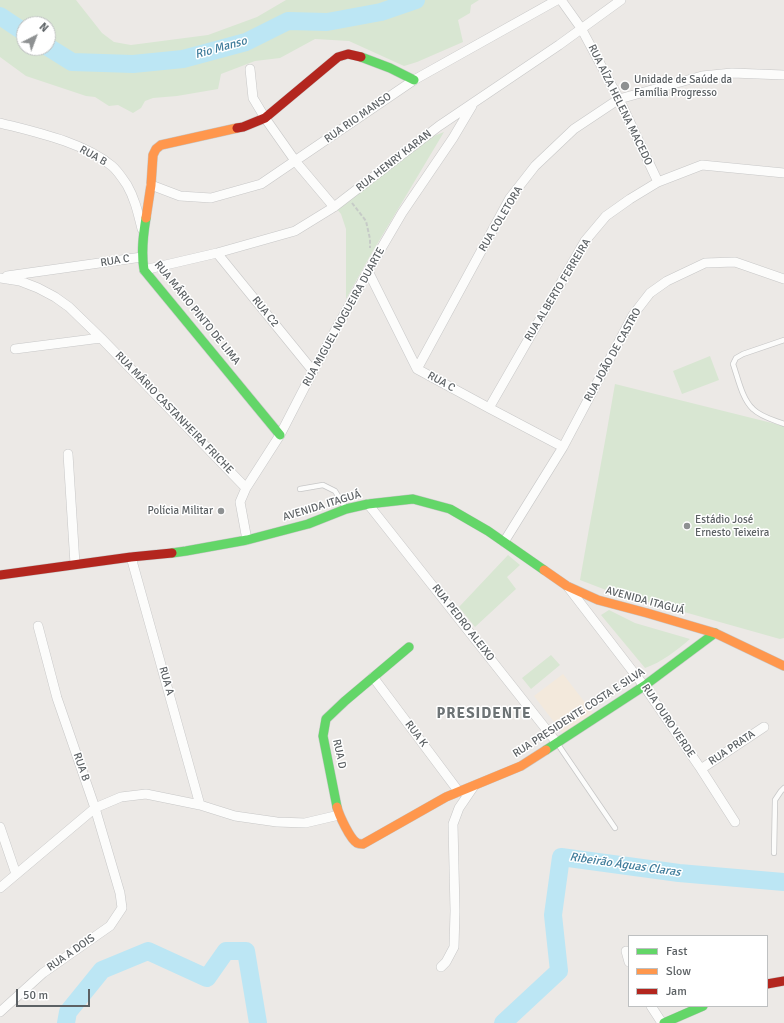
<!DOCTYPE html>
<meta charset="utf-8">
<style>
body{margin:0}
#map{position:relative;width:784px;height:1023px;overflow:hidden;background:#ece9e6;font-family:Signika,sans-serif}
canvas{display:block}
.legend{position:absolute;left:628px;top:935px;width:140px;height:72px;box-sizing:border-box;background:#fff;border:1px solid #bec0c1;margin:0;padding:5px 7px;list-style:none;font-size:12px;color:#5c6164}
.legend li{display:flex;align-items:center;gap:8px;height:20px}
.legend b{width:20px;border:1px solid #bec0c1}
.north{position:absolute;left:16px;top:16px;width:40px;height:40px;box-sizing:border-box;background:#fff;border:1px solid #bec0c1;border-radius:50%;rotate:42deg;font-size:11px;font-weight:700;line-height:16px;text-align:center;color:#5c6164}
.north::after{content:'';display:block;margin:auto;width:14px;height:18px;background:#8e9192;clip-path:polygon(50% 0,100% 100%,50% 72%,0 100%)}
.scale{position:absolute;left:16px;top:989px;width:74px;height:18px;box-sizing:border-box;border:2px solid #5c6164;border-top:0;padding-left:5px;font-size:12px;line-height:14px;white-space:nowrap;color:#5c6164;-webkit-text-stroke:3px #fff;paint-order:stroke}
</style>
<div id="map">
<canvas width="784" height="1023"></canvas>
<ul class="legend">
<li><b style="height:5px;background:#63d668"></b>Fast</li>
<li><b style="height:5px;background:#ff974d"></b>Slow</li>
<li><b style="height:5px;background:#b3261e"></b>Jam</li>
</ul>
<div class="north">N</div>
<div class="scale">50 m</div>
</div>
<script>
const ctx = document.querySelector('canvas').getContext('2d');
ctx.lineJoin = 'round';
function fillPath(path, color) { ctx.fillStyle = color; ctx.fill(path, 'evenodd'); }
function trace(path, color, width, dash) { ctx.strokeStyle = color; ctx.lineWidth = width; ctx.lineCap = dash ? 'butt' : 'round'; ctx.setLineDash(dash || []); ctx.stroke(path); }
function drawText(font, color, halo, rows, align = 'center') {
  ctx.font = font + ' Signika,sans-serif'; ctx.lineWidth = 3; ctx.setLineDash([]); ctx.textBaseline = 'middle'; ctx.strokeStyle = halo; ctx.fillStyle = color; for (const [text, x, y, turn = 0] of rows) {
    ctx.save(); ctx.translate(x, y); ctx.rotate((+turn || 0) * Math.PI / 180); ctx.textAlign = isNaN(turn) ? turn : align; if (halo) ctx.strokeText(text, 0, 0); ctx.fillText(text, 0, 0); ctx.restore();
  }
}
fillPath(new Path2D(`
 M0,0H76L102,33L114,42L131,45L208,35L257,17L286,0H479L471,5L470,13L458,20L463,42L417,62L404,66L349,41L315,39L280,58L255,61L221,74L218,89L177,96L153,98L145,101L141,108L133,113L118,105L109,106L95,97L86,96L26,76L0,57ZM24,24H48V48H24Z
 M444,132L370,256L346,299V229L341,214L336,208L426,139Z
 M710,356L719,380L682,394L673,371Z
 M615,384L784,426V638L780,639L606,590L580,580C591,515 604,450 615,384Z
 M508,555L520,565L507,577L516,589L475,627L459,607Z
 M609,610L635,623L690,639C676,651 662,662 645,668L601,615Z
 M551,655L560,665L531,689L522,678Z`), '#d8e6d2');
fillPath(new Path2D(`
 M563,674L593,713L564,735L534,696Z`), '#f3e9dc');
trace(new Path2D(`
 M0,16L24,32
 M48,47L72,62L133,64L183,59L246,42L288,21L327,22L381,12L416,0
 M66,1023L68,1012L102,970L148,951L207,978L226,951H246L258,1023
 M503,1023L559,971L553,915L561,857L679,873L784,882`), '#bce6f4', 18);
const lane = new Path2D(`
 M784,340L743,354L736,358L733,364C738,378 742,399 753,409C761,417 774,420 784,424
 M300,489L323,485L335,491L345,507
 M557,743L615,828
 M774,853L775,800L781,791L784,788`);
const street = new Path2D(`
 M561,0L581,28L619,99L658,182
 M250,69L253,98L265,118L296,162L334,207
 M0,123C35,132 83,142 112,166C117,170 123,179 127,185C135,199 138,213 142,229
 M151,185L180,196L211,198L261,184L414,80L557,0
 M217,253L313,371
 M144,270L217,253L295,231L334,207L439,126L559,45L621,0
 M368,271L417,369L489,408L563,447
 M7,276L142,257
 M0,278L20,281L38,288L55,297L69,307L101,338L246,488
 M15,349L101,338
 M417,369L510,198L535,166L574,129L619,99L702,76L732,73L784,75
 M489,408L585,241L606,216L630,199L658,182L702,165L784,173
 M68,454L75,564
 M368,504L557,743
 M247,540L240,502L246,488L280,435L313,371L368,271L402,213L453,138L472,106
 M504,542L563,447L633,315L650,293L667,281L705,263L735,262L784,279
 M131,557L200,805
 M568,587L644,686L701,769L735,822
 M373,677L459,792
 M701,769L764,727
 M0,827L16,874
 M0,888L95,808L121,797L146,794L200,805L235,816L277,822L305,823L339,815
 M626,951L629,962
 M441,967L446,962L454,947L455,911L453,824L459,808L474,786
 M651,1006L662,1023
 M0,1012L43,973L110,926L122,908L120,893L95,808L57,698L38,626`);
const fast = new Path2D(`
 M361,57L390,68L414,80
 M146,218C143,236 141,252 144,270L280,435
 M172,553L186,551L247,540L308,524L346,509L368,504L413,499L450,509L488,531L544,570
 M546,750L644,686L715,633
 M337,807L323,736L326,719L345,701L409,647
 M664,1023L703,1006`);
const slow = new Path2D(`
 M146,218L151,185L153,155L156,149L161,145L237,128
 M544,570L567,586L598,600L647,613L715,633L784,666
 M337,807C339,815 350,839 357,843C359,844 360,844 363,844L446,797L521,766L546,750`);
const jam = new Path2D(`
 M237,128L243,127L265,118L338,57L348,54L361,57
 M0,575L131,557L172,553
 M767,984L784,981`);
trace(lane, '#c7c7c7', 6);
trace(street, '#c7c7c7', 10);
trace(fast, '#c7c7c7', 10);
trace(slow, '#c7c7c7', 10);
trace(jam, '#c7c7c7', 10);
trace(new Path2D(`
 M352,203L366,221L370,239V248`), '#c6cbc7', 2, [4, 2]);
trace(lane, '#fcfcfb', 4.5);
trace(street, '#fcfcfb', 9);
trace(fast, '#63d668', 9);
trace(slow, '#ff974d', 9);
trace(jam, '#b3261e', 9);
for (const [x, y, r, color] of [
 [625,86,5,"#8e9192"],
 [221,511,4,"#8e9192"],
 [687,526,4,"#8e9192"]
]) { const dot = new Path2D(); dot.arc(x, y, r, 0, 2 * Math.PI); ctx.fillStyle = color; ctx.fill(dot); trace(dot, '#fff', 1.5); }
drawText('11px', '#5c6164', '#fff', [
 ["Unidade de Saúde da",634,80],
 ["Família Progresso",634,93],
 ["Polícia Militar",213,511,"right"],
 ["Estádio José",695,520],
 ["Ernesto Teixeira",695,533]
], 'left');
drawText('11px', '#5c6164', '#fff', [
 ["RUA AÍZA HELENA MACEDO",620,105,64],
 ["RUA RIO MANSO",358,118,-35],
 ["RUA B",93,156,29],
 ["RUA HENRY KARAN",394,161,-38],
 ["RUA COLETORA",501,219,-59],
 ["RUA C",115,261,-9],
 ["RUA ALBERTO FERREIRA",558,290,-59],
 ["RUA C2",265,312,51],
 ["RUA MÁRIO PINTO DE LIMA",197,313,51],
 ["RUA MIGUEL NOGUEIRA DUARTE",344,317,-61],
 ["RUA JOÃO DE CASTRO",613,355,-61],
 ["RUA C",441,382,29],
 ["RUA MÁRIO CASTANHEIRA FRICHE",174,413,46],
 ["AVENIDA ITAGUÁ",322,506,-17],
 ["AVENIDA ITAGUÁ",645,601,15],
 ["RUA PEDRO ALEIXO",463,623,52],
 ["RUA A",166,681,74],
 ["RUA PRESIDENTE COSTA E SILVA",579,713,-33],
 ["RUA OURO VERDE",668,721,56],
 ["RUA K",416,734,53],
 ["RUA PRATA",732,748,-34],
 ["RUA D",339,754,78],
 ["RUA B",81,767,71],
 ["RUA A DOIS",71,953,-35]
]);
drawText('italic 12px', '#3f7c9b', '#fff', [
 ["Rio Manso",221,48,-16],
 ["Ribeirão Águas Claras",625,865,8]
]);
ctx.letterSpacing = '1px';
drawText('bold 15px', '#6d7375', '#fff', [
 ["PRESIDENTE",484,714]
]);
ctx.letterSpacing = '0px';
</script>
